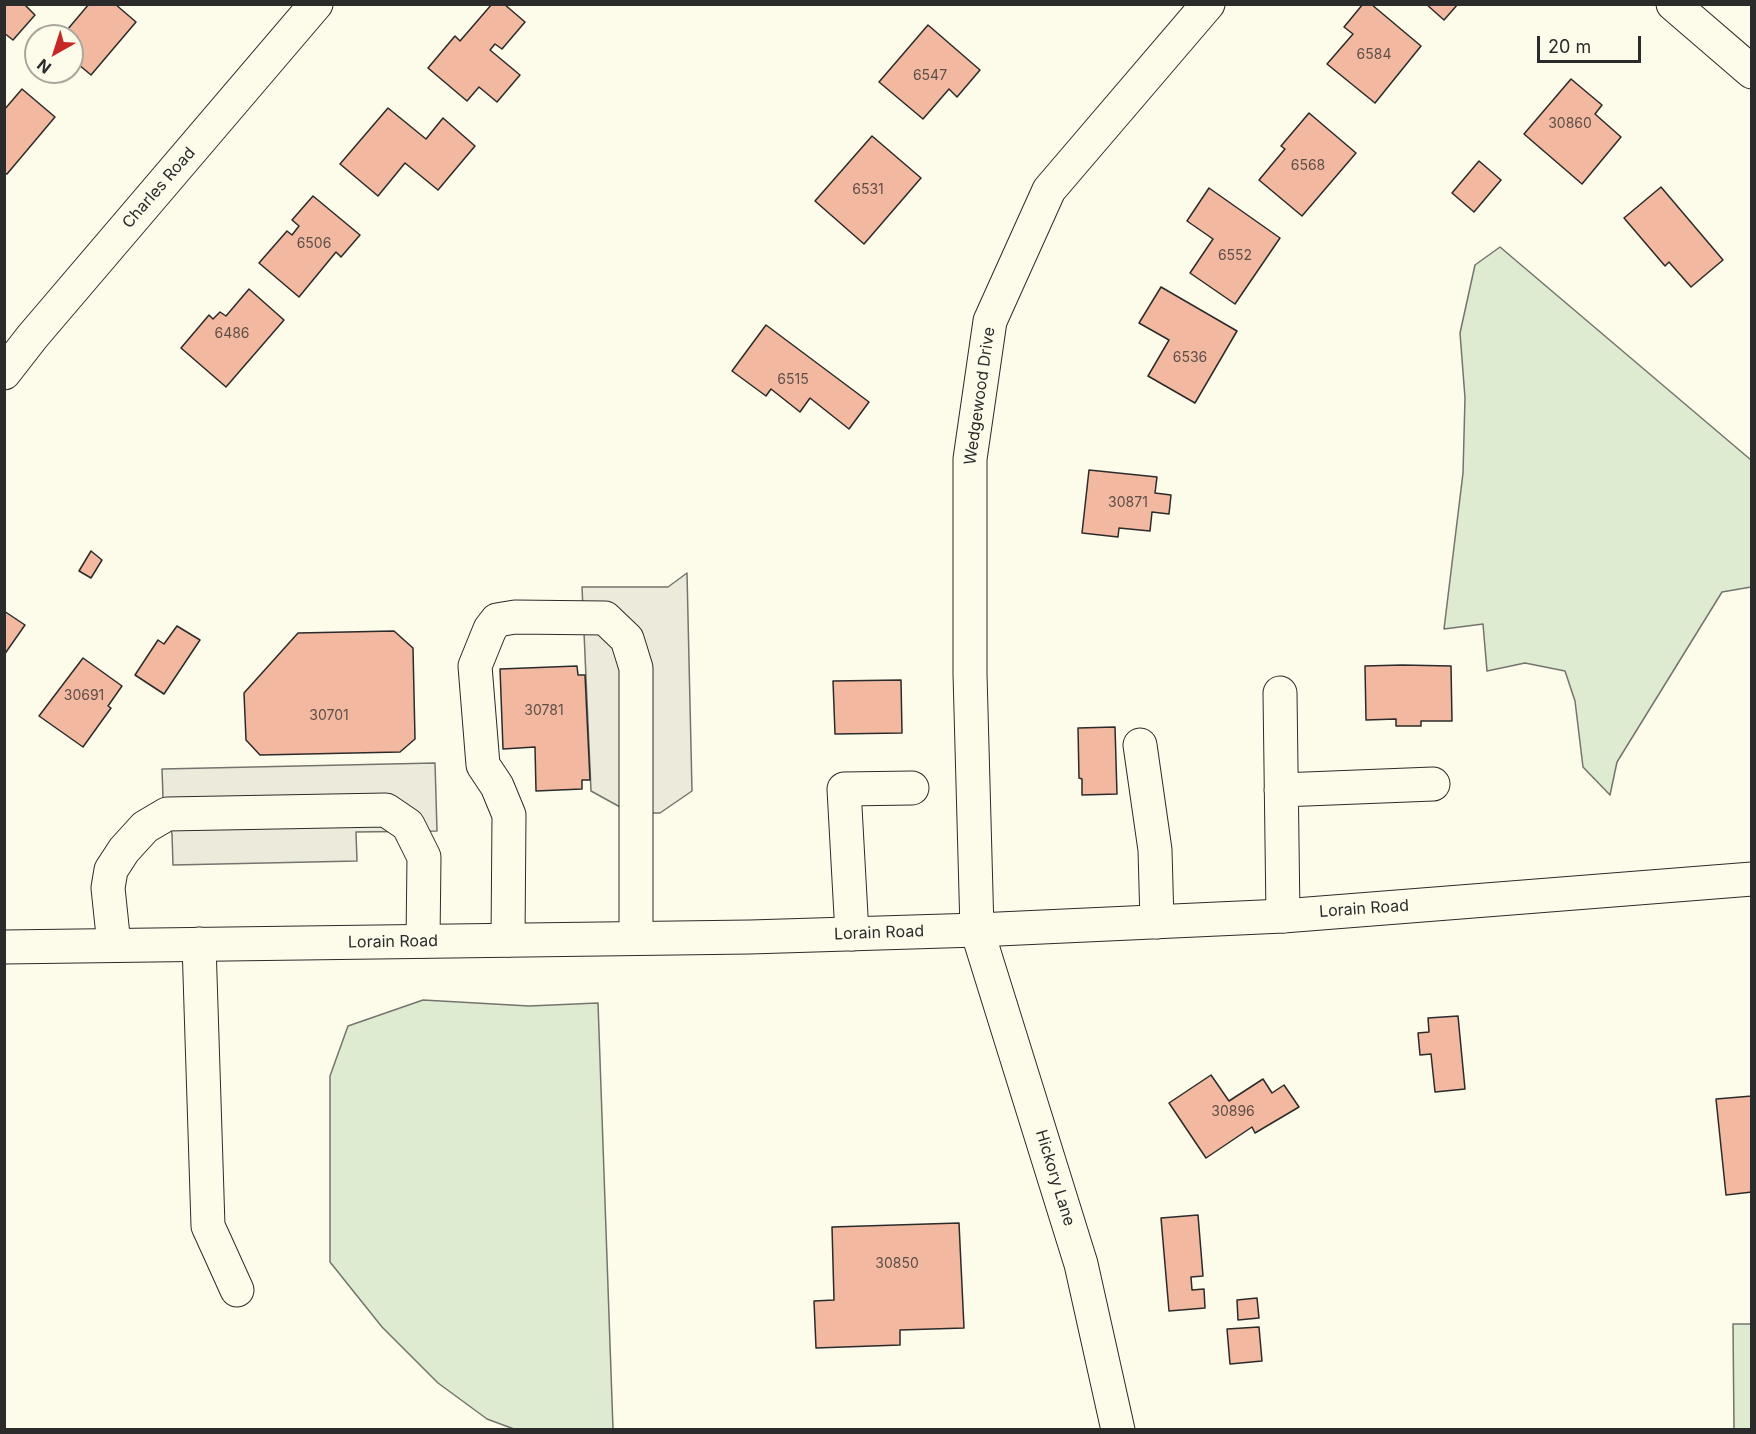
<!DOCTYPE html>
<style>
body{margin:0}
#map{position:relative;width:1756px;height:1434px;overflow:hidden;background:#fdfbea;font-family:Inter,sans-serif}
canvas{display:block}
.frame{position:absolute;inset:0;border:6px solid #2b2b2b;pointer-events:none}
.north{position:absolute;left:24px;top:24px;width:60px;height:60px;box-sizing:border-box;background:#fdfbea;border:2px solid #a9a89e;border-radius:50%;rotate:219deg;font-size:16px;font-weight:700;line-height:24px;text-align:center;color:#2b2b2b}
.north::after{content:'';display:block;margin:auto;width:21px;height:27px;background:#c62828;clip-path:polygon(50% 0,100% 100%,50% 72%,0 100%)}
.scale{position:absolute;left:1537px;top:36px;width:104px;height:27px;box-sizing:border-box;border:3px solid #2b2b2b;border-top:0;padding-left:8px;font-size:18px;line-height:21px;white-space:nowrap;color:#2b2b2b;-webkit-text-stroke:4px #fdfbea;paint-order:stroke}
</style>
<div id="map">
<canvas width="1756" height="1434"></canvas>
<div class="frame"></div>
<div class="north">N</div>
<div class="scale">20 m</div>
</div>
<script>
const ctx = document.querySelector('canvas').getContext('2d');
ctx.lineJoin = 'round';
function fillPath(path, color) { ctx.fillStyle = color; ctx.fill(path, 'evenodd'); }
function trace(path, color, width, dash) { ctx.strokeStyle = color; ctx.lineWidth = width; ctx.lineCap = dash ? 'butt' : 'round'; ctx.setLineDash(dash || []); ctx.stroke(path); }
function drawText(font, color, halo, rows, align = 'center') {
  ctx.font = font + ' Inter,sans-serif'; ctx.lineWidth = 4.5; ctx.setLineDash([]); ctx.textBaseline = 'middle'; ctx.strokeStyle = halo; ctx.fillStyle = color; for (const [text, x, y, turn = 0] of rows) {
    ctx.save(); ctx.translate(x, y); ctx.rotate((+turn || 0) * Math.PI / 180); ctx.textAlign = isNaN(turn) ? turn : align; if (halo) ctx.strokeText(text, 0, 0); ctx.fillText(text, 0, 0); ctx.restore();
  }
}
const green = new Path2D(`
 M1500,247L1751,460V587L1722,592L1617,762L1610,795L1583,767L1575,701L1565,671L1525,663L1487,671L1483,624L1444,629L1463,473L1465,398L1460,333L1475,265Z
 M423,1000L529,1006L598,1003L613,1429H514L487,1419L438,1383L382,1327L330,1262V1076L348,1026Z
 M1733,1324H1751V1429H1734Z`);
fillPath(green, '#deebd1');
trace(green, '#74746e', 1.5);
const parking = new Path2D(`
 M687,573L692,791L660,813H631L591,791L582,587H668Z
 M435,763L437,831L356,832L357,861L173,865L172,834L163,798L162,769Z`);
fillPath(parking, '#eceadb');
trace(parking, '#74746e', 1.5);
const building = new Path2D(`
 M4,4H24L35,15L13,40L4,33Z
 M89,4H115L136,22L91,75L72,59V36H62Z
 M492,4H504L525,22L502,49L495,44L490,50L520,75L497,102L479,87L467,101L428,68L455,36L460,41Z
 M1363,4H1371L1421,46L1375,103L1327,64L1353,34L1344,27Z
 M1426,4H1458L1444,20Z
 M928,25L980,70L957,97L949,89L923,119L879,82Z
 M1571,79L1602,105L1595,114L1621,137L1582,184L1524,134Z
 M22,89L55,117L7,174L4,173V110Z
 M388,108L426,139L443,118L475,146L438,190L405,163L378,196L340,164Z
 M1309,113L1356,153L1302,216L1259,180L1285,149L1281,146Z
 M872,136L921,178L864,244L815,201Z
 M1479,161L1501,180L1474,212L1452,193Z
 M1661,187L1723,260L1691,287L1669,262L1665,266L1624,218Z
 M1209,188L1280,238L1235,304L1190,273L1213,239L1187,221Z
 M313,196L360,235L341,257L336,252L299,297L259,263L287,231L292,235L299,226L292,220Z
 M1161,287L1237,331L1195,403L1148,376L1169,340L1139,323Z
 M249,289L284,320L226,387L181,348L209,315L213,319L220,312L226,316Z
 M766,325L869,402L849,429L810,398L800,412L771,389L766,396L732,371Z
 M1089,470L1157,477L1155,493L1171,495L1169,514L1152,512L1150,531L1119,528L1118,537L1082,533Z
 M91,551L102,560L91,578L79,571Z
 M4,611L25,625L4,655Z
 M177,626L200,640L164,694L135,675L158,640L164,644Z
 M394,631L413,648L415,739L400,752L260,755L246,740L244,693L298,633Z
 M83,658L122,686L108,706L111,708L83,747L39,716Z
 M1402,665L1451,666L1452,721H1421V726H1396V719L1366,720L1365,666Z
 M577,666L578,675H585L590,780H582V789L536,791L535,747L503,749L500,669Z
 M901,680L902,733L835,734L833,681Z
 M1115,727L1117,794L1082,795V779L1079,778L1078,728Z
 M1458,1016L1465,1089L1435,1092L1431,1054L1420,1055L1418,1033L1429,1032L1428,1018Z
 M1211,1075L1229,1101L1263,1079L1272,1093L1284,1085L1299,1107L1255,1133L1252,1127L1206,1158L1169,1103Z
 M1752,1096V1192L1726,1195L1716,1099Z
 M1198,1215L1203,1276L1191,1277L1192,1290L1204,1289L1205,1308L1169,1311L1161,1218Z
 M959,1223L964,1328L900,1330V1345L816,1348L814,1301L834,1300L832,1227Z
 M1257,1298L1259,1318L1238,1320L1237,1300Z
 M1259,1327L1262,1361L1230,1364L1227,1329Z`);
fillPath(building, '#f2b8a0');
trace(building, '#2b2b2b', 1.5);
const minor = new Path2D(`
 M1673,4L1752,72
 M4,373L32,337L316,4
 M1280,693L1283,916
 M1140,745L1155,850L1157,922
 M1281,790L1433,784
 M852,934L844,789L912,788
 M508,940L509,815L497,786L483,765L475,666L490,629L497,620L515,617L605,618L627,639L636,668V938
 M199,944L208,1226L237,1290
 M114,945L108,888L111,870L124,850L145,827L167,814L386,810L408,825L424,857L423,941
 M1118,1430L1081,1264L977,930L970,674V459L990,321L1049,190L1208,4`);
const major = new Path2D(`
 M4,947L750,937L977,930L1283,916L1752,879`);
trace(minor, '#2b2b2b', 35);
trace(major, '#2b2b2b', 35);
trace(minor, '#fdfbea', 33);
trace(major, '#fdfbea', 33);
drawText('14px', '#5d4e48', null, [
 ["6584",1374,55],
 ["6547",930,76],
 ["30860",1570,124],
 ["6568",1308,166],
 ["6531",868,190],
 ["6506",314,244],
 ["6552",1235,256],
 ["6486",232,334],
 ["6536",1190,358],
 ["6515",793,380],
 ["30871",1128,503],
 ["30691",84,696],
 ["30781",544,711],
 ["30701",329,716],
 ["30896",1233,1112],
 ["30850",897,1264]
]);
drawText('16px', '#2b2b2b', '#fdfbea', [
 ["Charles Road",159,188,-49],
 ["Wedgewood Drive",980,396,-82],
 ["Lorain Road",1364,909,-4],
 ["Lorain Road",879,933,-2],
 ["Lorain Road",393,942,-1],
 ["Hickory Lane",1055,1178,73]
]);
</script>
